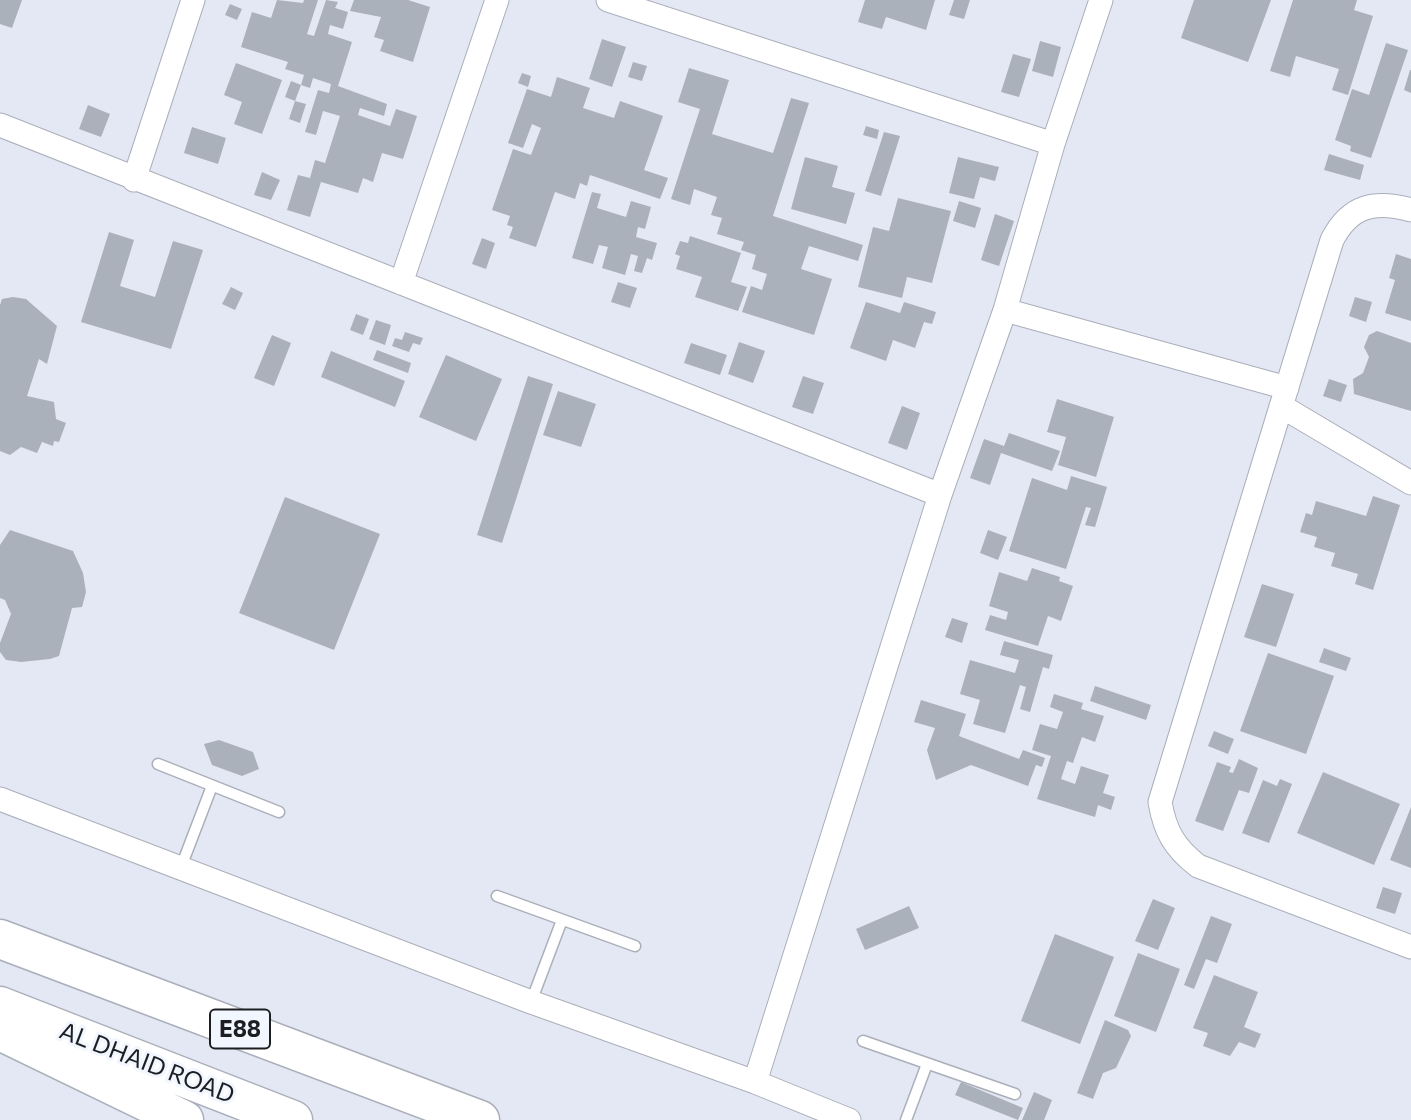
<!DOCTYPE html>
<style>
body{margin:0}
canvas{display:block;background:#e3e8f4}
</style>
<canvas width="1411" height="1120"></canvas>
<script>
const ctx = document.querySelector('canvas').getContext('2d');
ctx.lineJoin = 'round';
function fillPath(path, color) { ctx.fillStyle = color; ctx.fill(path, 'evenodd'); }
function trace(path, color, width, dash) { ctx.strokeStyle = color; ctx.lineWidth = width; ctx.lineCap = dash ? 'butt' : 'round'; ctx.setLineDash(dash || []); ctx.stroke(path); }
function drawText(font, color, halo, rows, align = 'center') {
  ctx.font = font + ' Commissioner,sans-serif'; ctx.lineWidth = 6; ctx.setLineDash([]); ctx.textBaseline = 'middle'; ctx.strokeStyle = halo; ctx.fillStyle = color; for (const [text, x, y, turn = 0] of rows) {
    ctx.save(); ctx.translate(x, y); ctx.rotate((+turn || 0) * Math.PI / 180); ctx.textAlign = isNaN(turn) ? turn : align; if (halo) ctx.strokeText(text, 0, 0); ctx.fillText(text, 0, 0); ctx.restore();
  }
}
fillPath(new Path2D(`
 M0,0H22L12,28L0,24Z
 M277,0L303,3L304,0H318L307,34L314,36L326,0L338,2L335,8L348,12L343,29L330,25L328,34L352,42L338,86L387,104L384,116L360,108L358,115L390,126L396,109L417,116L403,159L382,153L373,182L363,178L358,193L321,182L310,217L287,210L298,175L310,178L315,160L325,163L340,116L323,111L316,135L305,132L318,90L329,93L331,84L313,78L310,88L301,85L304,75L285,69L288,62L241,47L252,12L271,18Z
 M354,0H408L430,7L413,62L380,51L384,40L374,37L381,17L350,11Z
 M865,0H935L926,30L886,17L882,29L858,22Z
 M954,0H970L964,19L949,15Z
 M1194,0H1271L1248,62L1181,38Z
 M1293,0H1357L1354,10L1373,16L1348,95L1332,90L1339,69L1296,56L1290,77L1270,71Z
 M230,4L242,9L237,20L225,15Z
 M602,39L626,47L612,87L589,79Z
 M1040,41L1061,47L1053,77L1032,71Z
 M1386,43L1408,50L1371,158L1350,151L1351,146L1335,140L1352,89L1369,95Z
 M1013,54L1031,59L1019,97L1001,92Z
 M633,62L647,66L642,81L628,77Z
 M236,63L282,80L262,134L234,124L242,102L224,95Z
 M689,68L729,80L712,134L773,153L791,98L809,103L773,216L863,245L858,261L809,246L801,269L832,279L814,335L742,312L751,286L762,290L767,274L752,269L756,255L741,250L744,242L717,234L722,218L711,215L717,197L694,189L690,205L671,199L700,109L678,102Z
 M1410,70H1411V93L1404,90Z
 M522,73L531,76L528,87L518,83Z
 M557,77L590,88L583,108L614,118L620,101L663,116L644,170L668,178L660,199L590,175L587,186L580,183L575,199L555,192L536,247L509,238L513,227L507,225L510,216L492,210L513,149L531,155L541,128L532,124L523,148L508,143L527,89L551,97Z
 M291,81L301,85L295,101L285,97Z
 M295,101L306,104L300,123L289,119Z
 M88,105L110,114L101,137L79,129Z
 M866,126L879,130L877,139L863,135Z
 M192,127L226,138L218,164L184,153Z
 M884,132L900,136L881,196L865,191Z
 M1329,154L1364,165L1360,180L1324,170Z
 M805,157L838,166L832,187L855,193L846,224L791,209Z
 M958,157L999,167L995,181L980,177L974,199L949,193Z
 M262,172L280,180L271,200L254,195Z
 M592,192L601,194L597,208L626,217L631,201L651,207L645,229L638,227L636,237L657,243L652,260L647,258L642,273L634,271L638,256L631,254L625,275L602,268L608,247L599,245L593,264L572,258Z
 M898,198L951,211L932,283L907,277L902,298L858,287L873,227L889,231Z
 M959,201L981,208L975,228L953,221Z
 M995,214L1014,221L999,266L981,260Z
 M109,232L134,240L120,286L155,297L173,241L203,250L171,349L81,322Z
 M690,236L741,253L731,282L747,287L738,311L695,297L702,277L676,269L680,256L675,254L680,241L688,243Z
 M482,238L495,243L486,269L472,264Z
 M1396,254L1411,259V321L1385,313L1395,280L1389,278Z
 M618,282L637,288L630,308L611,302Z
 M231,287L243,293L235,310L222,304Z
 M13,297L26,299L57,326L47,364L39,359L27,396L54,402L56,419L66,423L59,442L54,441L53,446L42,442L37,453L21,447L10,455L0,451V305L2,299Z
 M1355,297L1372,302L1366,322L1349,316Z
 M866,302L900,313L904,302L936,312L932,324L924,322L915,348L893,340L886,361L850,348Z
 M356,314L369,319L363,335L350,330Z
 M376,320L391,325L385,345L369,339Z
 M1377,331L1411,343V411L1354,394L1353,379L1363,373L1369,357L1364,347L1369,335Z
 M405,332L423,338L420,345L413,343L409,352L392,346L395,338L402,340Z
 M272,335L291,343L274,386L254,378Z
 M739,342L765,351L753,383L728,374Z
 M691,343L727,355L720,375L684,363Z
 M377,350L411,363L408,373L373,360Z
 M331,351L405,381L395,407L321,377Z
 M446,355L502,379L476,441L419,417Z
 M528,376L553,384L502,543L477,535Z
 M803,376L824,383L813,414L792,407Z
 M1329,379L1347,385L1341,402L1323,396Z
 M558,391L596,404L581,447L543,435Z
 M1057,399L1114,417L1096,477L1058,465L1066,437L1047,432Z
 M902,406L920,413L907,450L888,443Z
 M1009,433L1060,451L1052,471L1001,453L990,485L970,478L984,439L1004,446Z
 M1071,476L1107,487L1095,527L1085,525L1091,508L1086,507L1066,569L1009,551L1032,478L1067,490Z
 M1373,496L1400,505L1373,590L1355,584L1358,574L1331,566L1335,553L1314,547L1317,537L1300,532L1306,513L1312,515L1316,501L1366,516Z
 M285,497L380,534L334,650L239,613Z
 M10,530L73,551L83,573L86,592L82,607L72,608L59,656L50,659L21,662L6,660L0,652V643L11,614L5,600L0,598V545Z
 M988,530L1007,537L998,560L980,553Z
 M1032,568L1060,577L1059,581L1073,586L1061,621L1048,616L1038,646L985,630L990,615L1006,620L1008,612L989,606L999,572L1027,581Z
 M1262,584L1294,594L1276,647L1244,637Z
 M952,618L968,623L962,643L945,637Z
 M1004,641L1053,655L1049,669L1043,667L1030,712L1020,709L1026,687L1020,685L1005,733L973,724L980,700L960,694L970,660L1015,673L1019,660L1000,655Z
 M1324,648L1351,658L1346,671L1319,662Z
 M1268,653L1334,676L1306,754L1240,731Z
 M1095,686L1151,705L1146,720L1090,701Z
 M1054,694L1083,703L1081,709L1104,716L1095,742L1082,737L1073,763L1067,761L1061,779L1075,784L1081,766L1109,775L1103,793L1115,797L1111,810L1098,805L1095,817L1037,799L1051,756L1032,750L1040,724L1057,729L1063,712L1050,707Z
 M921,700L966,714L959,736L1019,759L1023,750L1045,758L1042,767L1036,765L1028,786L971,765L936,780L927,750L935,728L914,722Z
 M1214,731L1234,739L1228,754L1208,746Z
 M219,740L253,752L259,769L242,776L212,765L204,744Z
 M1239,759L1258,768L1249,793L1239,790L1223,831L1195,821L1217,762L1231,767L1229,772L1233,773Z
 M1323,772L1400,804L1374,865L1297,833Z
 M1280,779L1292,784L1269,843L1242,833L1263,780L1277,786Z
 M1411,807V868L1390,860Z
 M1383,887L1402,893L1395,914L1376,908Z
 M1153,899L1175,908L1158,950L1135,941Z
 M909,906L919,928L865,950L856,929Z
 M1211,916L1232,924L1217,963L1206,959L1194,989L1184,985Z
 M1055,934L1114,957L1080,1044L1021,1021Z
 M1138,953L1180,969L1156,1032L1114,1016Z
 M1214,975L1258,992L1244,1027L1261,1034L1255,1048L1239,1042L1230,1056L1203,1046L1208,1033L1193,1028Z
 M1105,1020L1128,1030L1131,1036L1116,1068L1103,1073L1093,1099L1077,1093Z
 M961,1082L1023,1108L1018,1120L955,1095Z
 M1034,1092L1052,1100L1044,1120H1022Z`), '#abb1bb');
const service = new Path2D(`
 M158,764L279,812
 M181,867L212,786
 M497,896L635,946
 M531,1002L562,920
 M863,1041L1015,1094
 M906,1120L927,1064`);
const minor = new Path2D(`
 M608,0L1053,144
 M0,125L940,495
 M134,180L193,0
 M1411,210C1375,200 1350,205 1332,240L1160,802C1165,832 1175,848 1198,866L1411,947
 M401,283L497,0
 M1005,310L1287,388
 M1281,406L1411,483
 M0,799L531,1002L755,1082L849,1120
 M755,1082L940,495L1005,310L1053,144L1101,0`);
const motorway = new Path2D(`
 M0,939L480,1120
 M0,1006L293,1120
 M0,1031L184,1120`);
trace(service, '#aaafba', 13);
trace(minor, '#aaafba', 25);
trace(motorway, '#aaafba', 41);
trace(service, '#fff', 10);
trace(minor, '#fff', 23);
trace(motorway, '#fff', 38);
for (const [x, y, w] of [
 [240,1029,60]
]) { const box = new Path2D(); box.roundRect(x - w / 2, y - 19.5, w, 39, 5); ctx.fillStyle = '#f1f6ff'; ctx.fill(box); trace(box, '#1c1e22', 2); }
drawText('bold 23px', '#1c1e22', null, [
 ["E88",240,1029]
]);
drawText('24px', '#1c1e22', '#f1f6ff', [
 ["AL DHAID ROAD",147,1063,21]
]);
</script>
